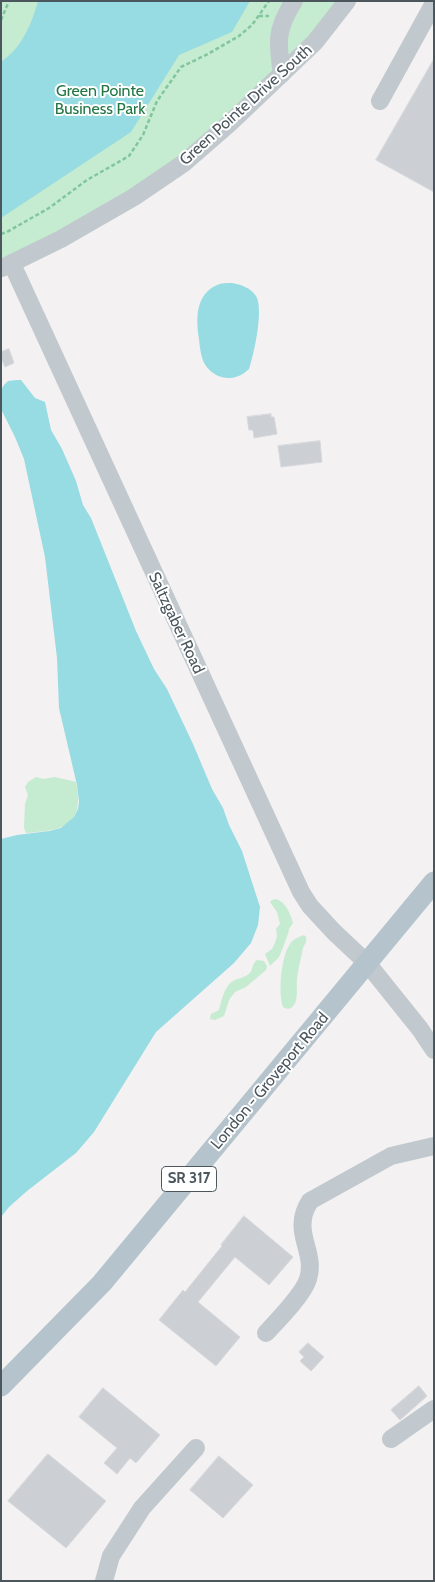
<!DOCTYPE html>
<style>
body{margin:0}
#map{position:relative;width:435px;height:1582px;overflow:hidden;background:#f3f1f1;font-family:Cabin,sans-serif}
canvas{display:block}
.frame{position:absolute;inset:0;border:2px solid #4b565d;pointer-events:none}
</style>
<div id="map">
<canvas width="435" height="1582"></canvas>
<div class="frame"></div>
</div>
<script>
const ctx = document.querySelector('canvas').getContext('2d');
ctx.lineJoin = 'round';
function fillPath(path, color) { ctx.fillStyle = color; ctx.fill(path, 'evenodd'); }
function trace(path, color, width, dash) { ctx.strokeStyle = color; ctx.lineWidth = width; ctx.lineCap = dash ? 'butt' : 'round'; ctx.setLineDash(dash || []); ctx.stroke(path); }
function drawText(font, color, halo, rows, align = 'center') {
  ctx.font = font + ' Cabin,sans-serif'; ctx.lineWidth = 4; ctx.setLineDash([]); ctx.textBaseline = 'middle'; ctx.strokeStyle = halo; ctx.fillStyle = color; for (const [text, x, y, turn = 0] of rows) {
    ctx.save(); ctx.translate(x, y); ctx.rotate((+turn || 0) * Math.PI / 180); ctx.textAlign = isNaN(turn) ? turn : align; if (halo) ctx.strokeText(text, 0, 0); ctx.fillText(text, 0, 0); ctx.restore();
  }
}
fillPath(new Path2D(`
 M1,1H347L184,163L1,268Z
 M36,777L43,779L55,777L76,782C85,827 63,830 26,833L24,828L25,804L28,795L25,787L28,782Z
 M276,899C287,903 290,914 293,923L289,929C289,933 281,953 279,957C277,960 272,963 270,966L265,954L272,949L275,943L277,936L276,929L280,924L277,912L270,902L272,900Z
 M304,935L306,937C307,942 305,943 303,948C301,958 298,969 297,979C296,987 299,1000 293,1006C290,1010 286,1009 283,1007C278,992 281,957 290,944C293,939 299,937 304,935Z
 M257,960L264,961L267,966L266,970L246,987L235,992L229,1000L224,1016L215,1020L210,1019L211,1014L219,1010C222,1000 224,985 235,980C240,978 246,977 250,973C253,969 252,964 257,960Z`), '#c5ebd0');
fillPath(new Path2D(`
 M38,1H250L232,32L179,55L131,132L1,218V62C22,47 31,26 38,1Z
 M232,283C241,285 250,287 256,296C264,309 254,354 249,369C236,382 217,381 206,366C201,359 200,348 199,339C196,319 195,295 217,285C221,283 227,283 232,283Z
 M17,380H21L35,398L45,402L51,430L62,449L76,481L83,505L91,518L136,631L154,669L167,689L193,744L212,789L223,808L229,825L242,851L260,907L258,925L251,943L234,963L156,1032L94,1132L76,1153L27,1191L9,1207L1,1217V839L17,835L49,831L61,828L74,817L78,809L79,802L77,785L59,708L57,658L45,557L24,459L15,437L1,409V390L4,385L8,381Z`), '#97dbe3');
const building = new Path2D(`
 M434,59V192L376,160Z
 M9,349L14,363L5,367L1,358V352Z
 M271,414V417H274L277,434L254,438L253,430H249L247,417Z
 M320,441L322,462L281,467L278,446Z
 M244,1216L293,1257L269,1285L235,1257L198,1302L240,1337L216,1366L159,1320L183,1290L185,1292L222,1246L221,1245Z
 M308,1343L324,1357L311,1371L300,1361L304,1357L299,1352Z
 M419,1386L427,1396L400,1420L391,1410Z
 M103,1388L160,1435L136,1463L130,1458L117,1474L104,1463L117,1448L79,1417Z
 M48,1454L106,1501L66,1548L8,1501Z
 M219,1456L253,1485L223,1518L190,1490Z`);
fillPath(building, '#cccfd3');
trace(building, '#d6d8dc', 1);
trace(new Path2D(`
 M259,16H269
 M1,20L9,1
 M1,234L7,232L49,208L87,180L129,156L143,135L157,101L181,67L208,54L239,36L252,25L269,1`), '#81c69d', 2.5, [4, 2.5]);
trace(new Path2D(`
 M282,74C277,42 276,29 294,1
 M380,101L434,3
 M12,264L301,892L310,906L334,932L367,963L420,1029L434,1050
 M2,268L61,239L134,197L184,163L230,123L315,42L347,1
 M266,1333C278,1320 303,1295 308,1279C317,1251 290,1232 310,1201L391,1156L434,1146
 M391,1439L434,1409
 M104,1581L111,1556L142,1508L196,1448`), '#c1c9ce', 18);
trace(new Path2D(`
 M1,1386L102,1283L434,882`), '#b4c3cc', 21);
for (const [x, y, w] of [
 [189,1179,55]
]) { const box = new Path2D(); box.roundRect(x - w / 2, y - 12.5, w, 25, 4); ctx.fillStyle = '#fff'; ctx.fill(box); trace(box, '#4b565d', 1); }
drawText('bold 15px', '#4b565d', null, [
 ["SR 317",189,1179]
]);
drawText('16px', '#227745', '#fff', [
 ["Green Pointe",100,91],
 ["Business Park",100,109]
]);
drawText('16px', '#4b565d', '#fff', [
 ["Green Pointe Drive South",246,105,-42],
 ["Saltzgaber Road",176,623,65],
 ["London - Groveport Road",270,1081,-50]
]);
</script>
